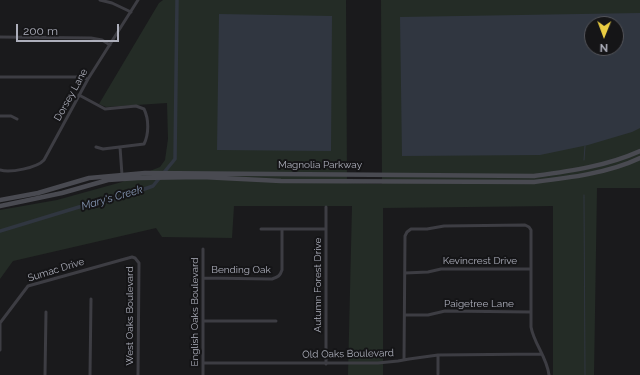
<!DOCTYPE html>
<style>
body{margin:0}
#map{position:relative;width:640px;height:375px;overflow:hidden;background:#1a1a1c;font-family:Raleway,sans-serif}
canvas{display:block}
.north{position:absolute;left:584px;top:16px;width:40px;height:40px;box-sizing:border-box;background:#151517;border:1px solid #525359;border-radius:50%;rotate:181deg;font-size:11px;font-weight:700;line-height:16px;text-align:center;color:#adafbb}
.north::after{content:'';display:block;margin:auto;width:14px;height:18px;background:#eacd43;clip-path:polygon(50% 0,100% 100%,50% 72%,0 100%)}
.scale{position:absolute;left:16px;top:24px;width:103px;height:18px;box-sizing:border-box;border:2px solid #adafbb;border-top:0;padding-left:5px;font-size:12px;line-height:14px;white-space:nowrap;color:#adafbb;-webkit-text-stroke:3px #151517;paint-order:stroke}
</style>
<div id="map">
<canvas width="640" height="375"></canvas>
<div class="north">N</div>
<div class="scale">200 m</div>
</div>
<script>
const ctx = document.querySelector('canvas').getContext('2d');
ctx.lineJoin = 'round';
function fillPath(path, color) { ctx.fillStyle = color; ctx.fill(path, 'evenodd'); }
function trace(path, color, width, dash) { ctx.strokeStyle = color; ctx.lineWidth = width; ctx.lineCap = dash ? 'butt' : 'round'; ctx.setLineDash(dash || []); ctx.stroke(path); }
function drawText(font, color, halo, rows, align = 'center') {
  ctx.font = font + ' Raleway,sans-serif'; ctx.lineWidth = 4; ctx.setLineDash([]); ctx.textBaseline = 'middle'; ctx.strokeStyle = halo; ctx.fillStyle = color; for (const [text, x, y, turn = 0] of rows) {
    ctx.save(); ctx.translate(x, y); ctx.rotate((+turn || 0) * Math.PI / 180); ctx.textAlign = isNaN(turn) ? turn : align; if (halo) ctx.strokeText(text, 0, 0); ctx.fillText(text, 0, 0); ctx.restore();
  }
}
fillPath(new Path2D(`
 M163,0H346L347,183L382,184L381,0H640V188H597L594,375H553V206L383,208V375H348L352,206H234L232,238L162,237L156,228L13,261L0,279V210L57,200L122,182L160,167L165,160L168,139L167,103L106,107L99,104L159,3ZM592,24H616V48H592Z`), '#242c26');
fillPath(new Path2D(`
 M640,13V128L632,132L588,145L540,155L402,156L400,17ZM592,24H616V48H592Z
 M219,14L332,16L331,151L217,150Z`), '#303640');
trace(new Path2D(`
 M584,160L585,146
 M584,195L585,375`), '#303640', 1);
trace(new Path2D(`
 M0,231L79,207L119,198L153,186L175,159L177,0`), '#303640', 3.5);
trace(new Path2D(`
 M100,0L112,3L131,12
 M0,37L91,38L102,40L110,45
 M0,77H80L88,79
 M79,95L105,109L136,106L144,109C149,119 149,134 144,144L103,149L96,147
 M0,116H11L17,119
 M120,147L122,175
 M0,170C10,173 37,168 44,160L88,79L138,0
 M261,229H325
 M405,273L428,272L441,269H531
 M203,278L272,279C278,277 280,276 282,270V229
 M405,315H428L445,311L530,312
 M203,321H276
 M0,350V323L28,286L132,257L135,258L139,263L138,375
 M404,360L405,236L407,232L411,229H427L444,226L525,225L529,227L531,230V327C534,344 547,357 549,375
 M203,363H378L398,361L409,359L438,355L542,354
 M326,364V207
 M438,374V355
 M45,375L46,312
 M90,375L91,299
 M203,375V249`), '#3d3d43', 3);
trace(new Path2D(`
 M0,200L38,193L89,178L145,173L534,176C570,171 607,166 640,151
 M0,206L62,193L108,180L138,178L202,177L281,181L534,182C568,178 609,173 640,158`), '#494a51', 4.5);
drawText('10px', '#adafbb', '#151517', [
 ["Dorsey Lane",71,95,-61],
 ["Magnolia Parkway",320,165],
 ["Kevincrest Drive",480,261],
 ["Sumac Drive",56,270,-17],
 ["Bending Oak",241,270],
 ["Autumn Forest Drive",318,285,-90],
 ["Paigetree Lane",479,304],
 ["English Oaks Boulevard",195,312,-90],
 ["West Oaks Boulevard",130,316,-90],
 ["Old Oaks Boulevard",348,354,-1]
]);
drawText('italic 11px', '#8697b4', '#151517', [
 ["Mary's Creek",112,198,-16]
]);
</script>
